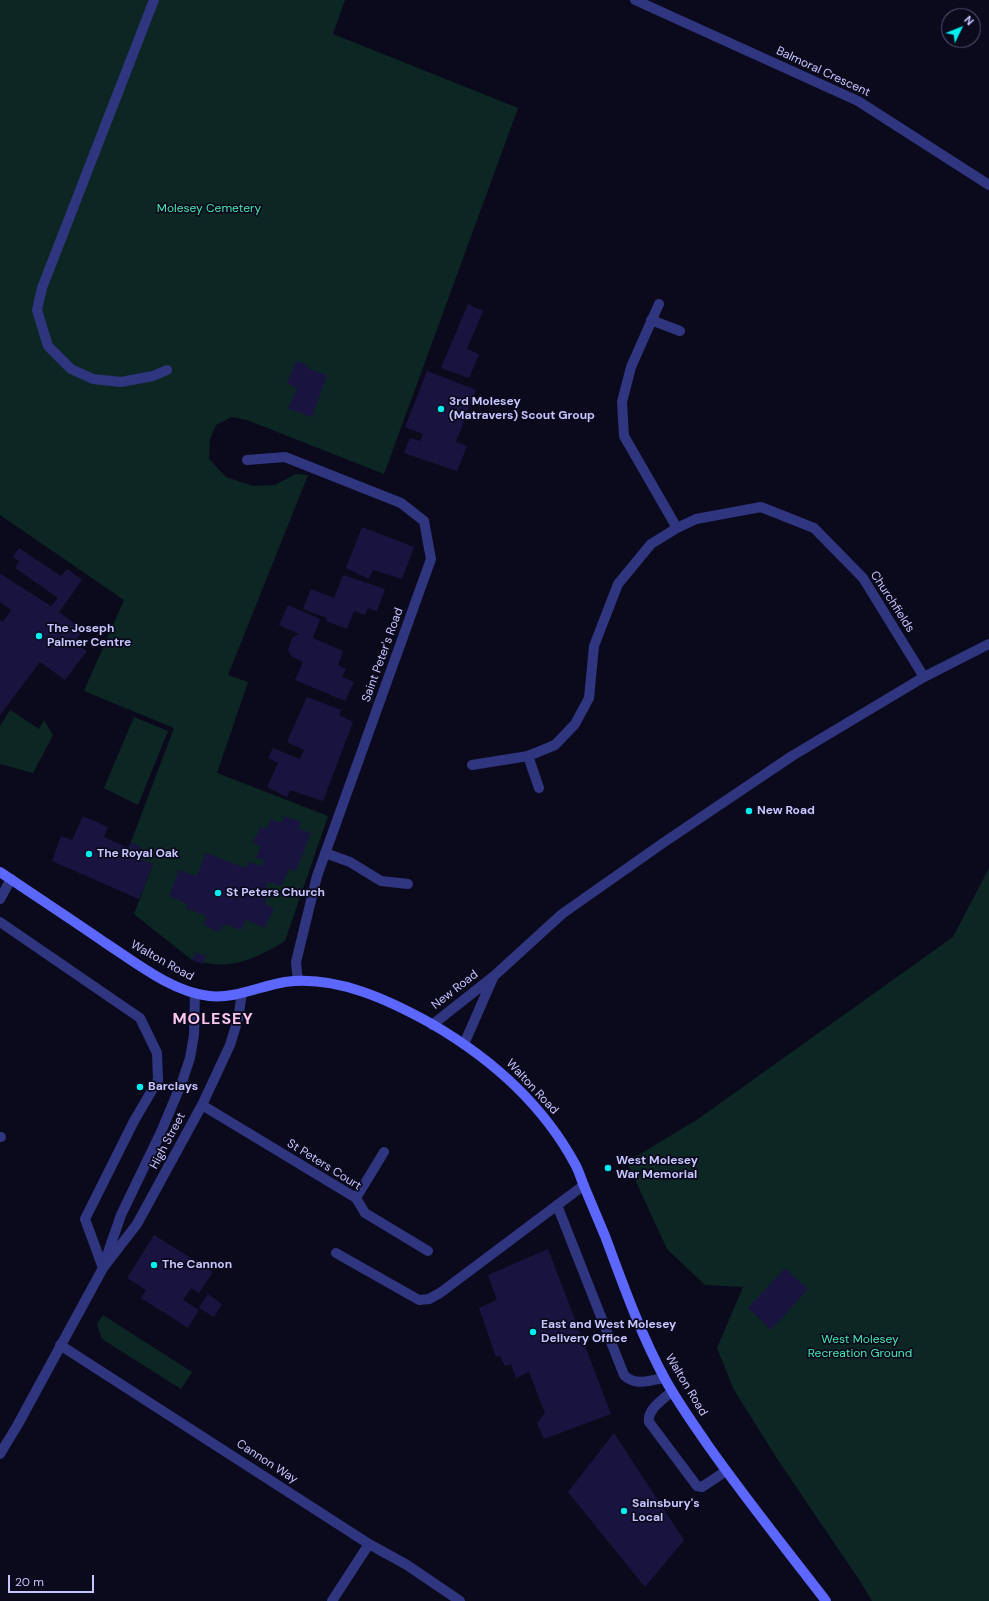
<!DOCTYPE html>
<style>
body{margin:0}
#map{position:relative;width:989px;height:1601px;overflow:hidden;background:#0b0a1c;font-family:"DM Sans",sans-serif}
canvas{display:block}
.north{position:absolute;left:941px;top:8px;width:40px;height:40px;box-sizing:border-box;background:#0b0a1c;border:1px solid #565577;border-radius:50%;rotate:47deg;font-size:11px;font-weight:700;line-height:16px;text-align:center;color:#c6c5ff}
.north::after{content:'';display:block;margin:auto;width:14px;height:18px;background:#00eef0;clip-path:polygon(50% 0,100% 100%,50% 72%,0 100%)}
.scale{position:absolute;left:8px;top:1575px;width:86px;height:18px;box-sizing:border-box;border:2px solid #c6c5ff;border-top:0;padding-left:5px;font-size:12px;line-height:14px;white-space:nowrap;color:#c6c5ff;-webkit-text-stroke:3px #0b0a1c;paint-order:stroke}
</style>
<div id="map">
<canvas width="989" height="1601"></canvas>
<div class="north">N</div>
<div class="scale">20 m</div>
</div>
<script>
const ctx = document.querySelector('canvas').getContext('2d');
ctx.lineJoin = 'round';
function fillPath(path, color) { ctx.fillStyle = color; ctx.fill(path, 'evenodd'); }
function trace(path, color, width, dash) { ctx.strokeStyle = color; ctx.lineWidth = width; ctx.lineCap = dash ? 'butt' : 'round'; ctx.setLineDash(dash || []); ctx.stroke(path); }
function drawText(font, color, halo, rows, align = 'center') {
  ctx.font = font + ' "DM Sans",sans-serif'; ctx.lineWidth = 3.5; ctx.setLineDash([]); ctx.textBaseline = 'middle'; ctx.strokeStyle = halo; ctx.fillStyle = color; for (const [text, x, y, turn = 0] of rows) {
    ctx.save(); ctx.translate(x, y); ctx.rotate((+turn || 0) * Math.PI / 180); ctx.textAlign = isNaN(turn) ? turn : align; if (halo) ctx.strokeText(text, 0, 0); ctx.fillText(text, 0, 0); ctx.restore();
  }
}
fillPath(new Path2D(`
 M0,0H345L333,34L518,108L384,474L247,420L232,417L216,425L210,439L209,459L226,477L253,486L275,485L296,474L308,475L228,675L248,682L217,773L328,816L285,941C254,960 230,971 192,960L134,914L153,864L137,858L141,847L131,842L174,728L84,691L124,600L0,515Z
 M10,710L39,729L44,720L53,735L33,773L0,764V726Z
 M134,717L168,731L138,805L104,788Z
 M989,868V1601H872L860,1581L778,1460L734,1390L717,1348L743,1287L705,1285L667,1249L627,1162L698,1119L953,937Z
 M103,1315L192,1372L181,1389L102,1339L97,1324Z`), '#0c2723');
fillPath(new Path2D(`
 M468,304L483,311L467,349L479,354L469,378L441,368Z
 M296,361L308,365L307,368L327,375L312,417L288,409L297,388L287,383Z
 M427,371L476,390L456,442L467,446L457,471L404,453L410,438L420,441L423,434L405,427Z
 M362,527L414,547L402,579L373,570L369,579L346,568Z
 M19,548L61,576L67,569L82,580L59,612L83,630L74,643L87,651L65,680L40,662L0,715V620L3,622L11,610L0,602V575L1,574L51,606L58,598L15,568L19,561L13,557Z
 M343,575L385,589L377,611L368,608L365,615L354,611L347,629L326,621L327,618L303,609L311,589L334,598Z
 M288,605L320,619L313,638L343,651L338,665L346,669L342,677L354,682L345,701L295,680L303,662L291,656L288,650L292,638L299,634L279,625Z
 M307,697L341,710L339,715L353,722L323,801L290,790L287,797L267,787L278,763L268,758L273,748L300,759L304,750L287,742Z
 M83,816L108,827L104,837L128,848L131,842L141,847L137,858L153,864L139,899L52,861L61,836L72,840Z
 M284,816L301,822L299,829L311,833L296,871L289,869L281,886L268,882L264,892L268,893L265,904L274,908L265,928L246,920L241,930L224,924L219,932L203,925L206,916L187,909V904L169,896L179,870L197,876L206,853L246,868L249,862L262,866L264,860L256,858L261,846L253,843L260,827L267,829L271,819L281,823Z
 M196,952L206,956L203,964L192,960Z
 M154,1235L213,1272L199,1293L191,1288L183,1300L199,1310L188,1328L141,1298L146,1290L127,1278Z
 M548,1249L611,1414L544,1439L537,1423L545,1413L529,1372L516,1378L511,1364L505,1366L500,1356L496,1357L479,1308L497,1300L488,1275Z
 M785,1268L808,1289L771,1330L748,1308Z
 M208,1294L222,1304L214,1317L199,1308Z
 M614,1433L684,1540L645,1587L568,1492Z`), '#19143f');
trace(new Path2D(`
 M154,0L42,288L37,310L48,346L71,369L93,379L121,382L153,376L167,370
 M325,853L350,862L381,881L408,884
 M0,899L11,879
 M0,922L140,1018L157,1053L158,1080L134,1121L85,1219L103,1268
 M0,1137H1
 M356,1198L384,1152
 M557,1205L624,1375C636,1387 649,1380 664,1378
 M336,1253L419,1300L429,1299L440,1293L584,1185
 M672,1391C663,1400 647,1409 649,1422L697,1486L702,1487L726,1471`), '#303580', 10);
trace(new Path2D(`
 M635,0L858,101L989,185
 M659,304L631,367L622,402L624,436L677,528
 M651,320L680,331
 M247,460L285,457L401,503L424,521L431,559L317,876L296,962L298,981
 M528,756L539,788
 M472,765L528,756L555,745L575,724L589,698L594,646L618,584L651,544L677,528L696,519L761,507L814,528L863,578L924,677
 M432,1025L494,976L562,914L663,843L792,756L924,677L989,644
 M464,1044L493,978
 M202,1105L356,1198L365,1213L428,1251
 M105,1261L121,1215L161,1132L182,1082L190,1058L194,1035L195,993
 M60,1345L369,1544L407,1565L460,1601
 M0,1454L17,1426L103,1268L137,1224L202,1105L230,1045L238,1019L242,993
 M332,1601L369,1544`), '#303580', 10);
trace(new Path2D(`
 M0,872C34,895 69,918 104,942C135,962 172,992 209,996C235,999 260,986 285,982C336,975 389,1000 432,1024C492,1059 542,1103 575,1164C579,1171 581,1179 584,1186C591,1203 598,1219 605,1236C623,1284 640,1333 665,1379C677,1401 692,1422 707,1444C745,1498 786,1549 826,1601`), '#5c67ff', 10);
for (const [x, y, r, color] of [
 [441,409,4,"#00eef0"],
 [39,636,4,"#00eef0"],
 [749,811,4,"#00eef0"],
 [89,854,4,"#00eef0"],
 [218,893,4,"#00eef0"],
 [140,1087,4,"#00eef0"],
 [608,1168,4,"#00eef0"],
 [154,1265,4,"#00eef0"],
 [533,1332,4,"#00eef0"],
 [624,1511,4,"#00eef0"]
]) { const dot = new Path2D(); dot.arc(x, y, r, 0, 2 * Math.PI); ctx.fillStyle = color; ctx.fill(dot); trace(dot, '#0b0a1c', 1.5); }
drawText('12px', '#c6c5ff', '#0b0a1c', [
 ["Balmoral Crescent",823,72,25],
 ["Churchfields",892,602,57],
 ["Saint Peter's Road",383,655,-70],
 ["Walton Road",162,961,29],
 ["New Road",455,990,-38],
 ["Walton Road",532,1087,47],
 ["High Street",168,1141,-62],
 ["St Peters Court",324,1165,32],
 ["Walton Road",686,1385,59],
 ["Cannon Way",267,1462,33]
]);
drawText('12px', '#48e8b1', '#0b0a1c', [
 ["Molesey Cemetery",209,209],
 ["West Molesey",860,1340],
 ["Recreation Ground",860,1354]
]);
drawText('bold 12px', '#c6c5ff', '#0b0a1c', [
 ["3rd Molesey",449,402],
 ["(Matravers) Scout Group",449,416],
 ["The Joseph",47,629],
 ["Palmer Centre",47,643],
 ["New Road",757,811],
 ["The Royal Oak",97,854],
 ["St Peters Church",226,893],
 ["Barclays",148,1087],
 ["West Molesey",616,1161],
 ["War Memorial",616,1175],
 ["The Cannon",162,1265],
 ["East and West Molesey",541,1325],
 ["Delivery Office",541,1339],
 ["Sainsbury's",632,1504],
 ["Local",632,1518]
], 'left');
ctx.letterSpacing = '1px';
drawText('bold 16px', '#ffc7f0', '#0b0a1c', [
 ["MOLESEY",213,1020]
]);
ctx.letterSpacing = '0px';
</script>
